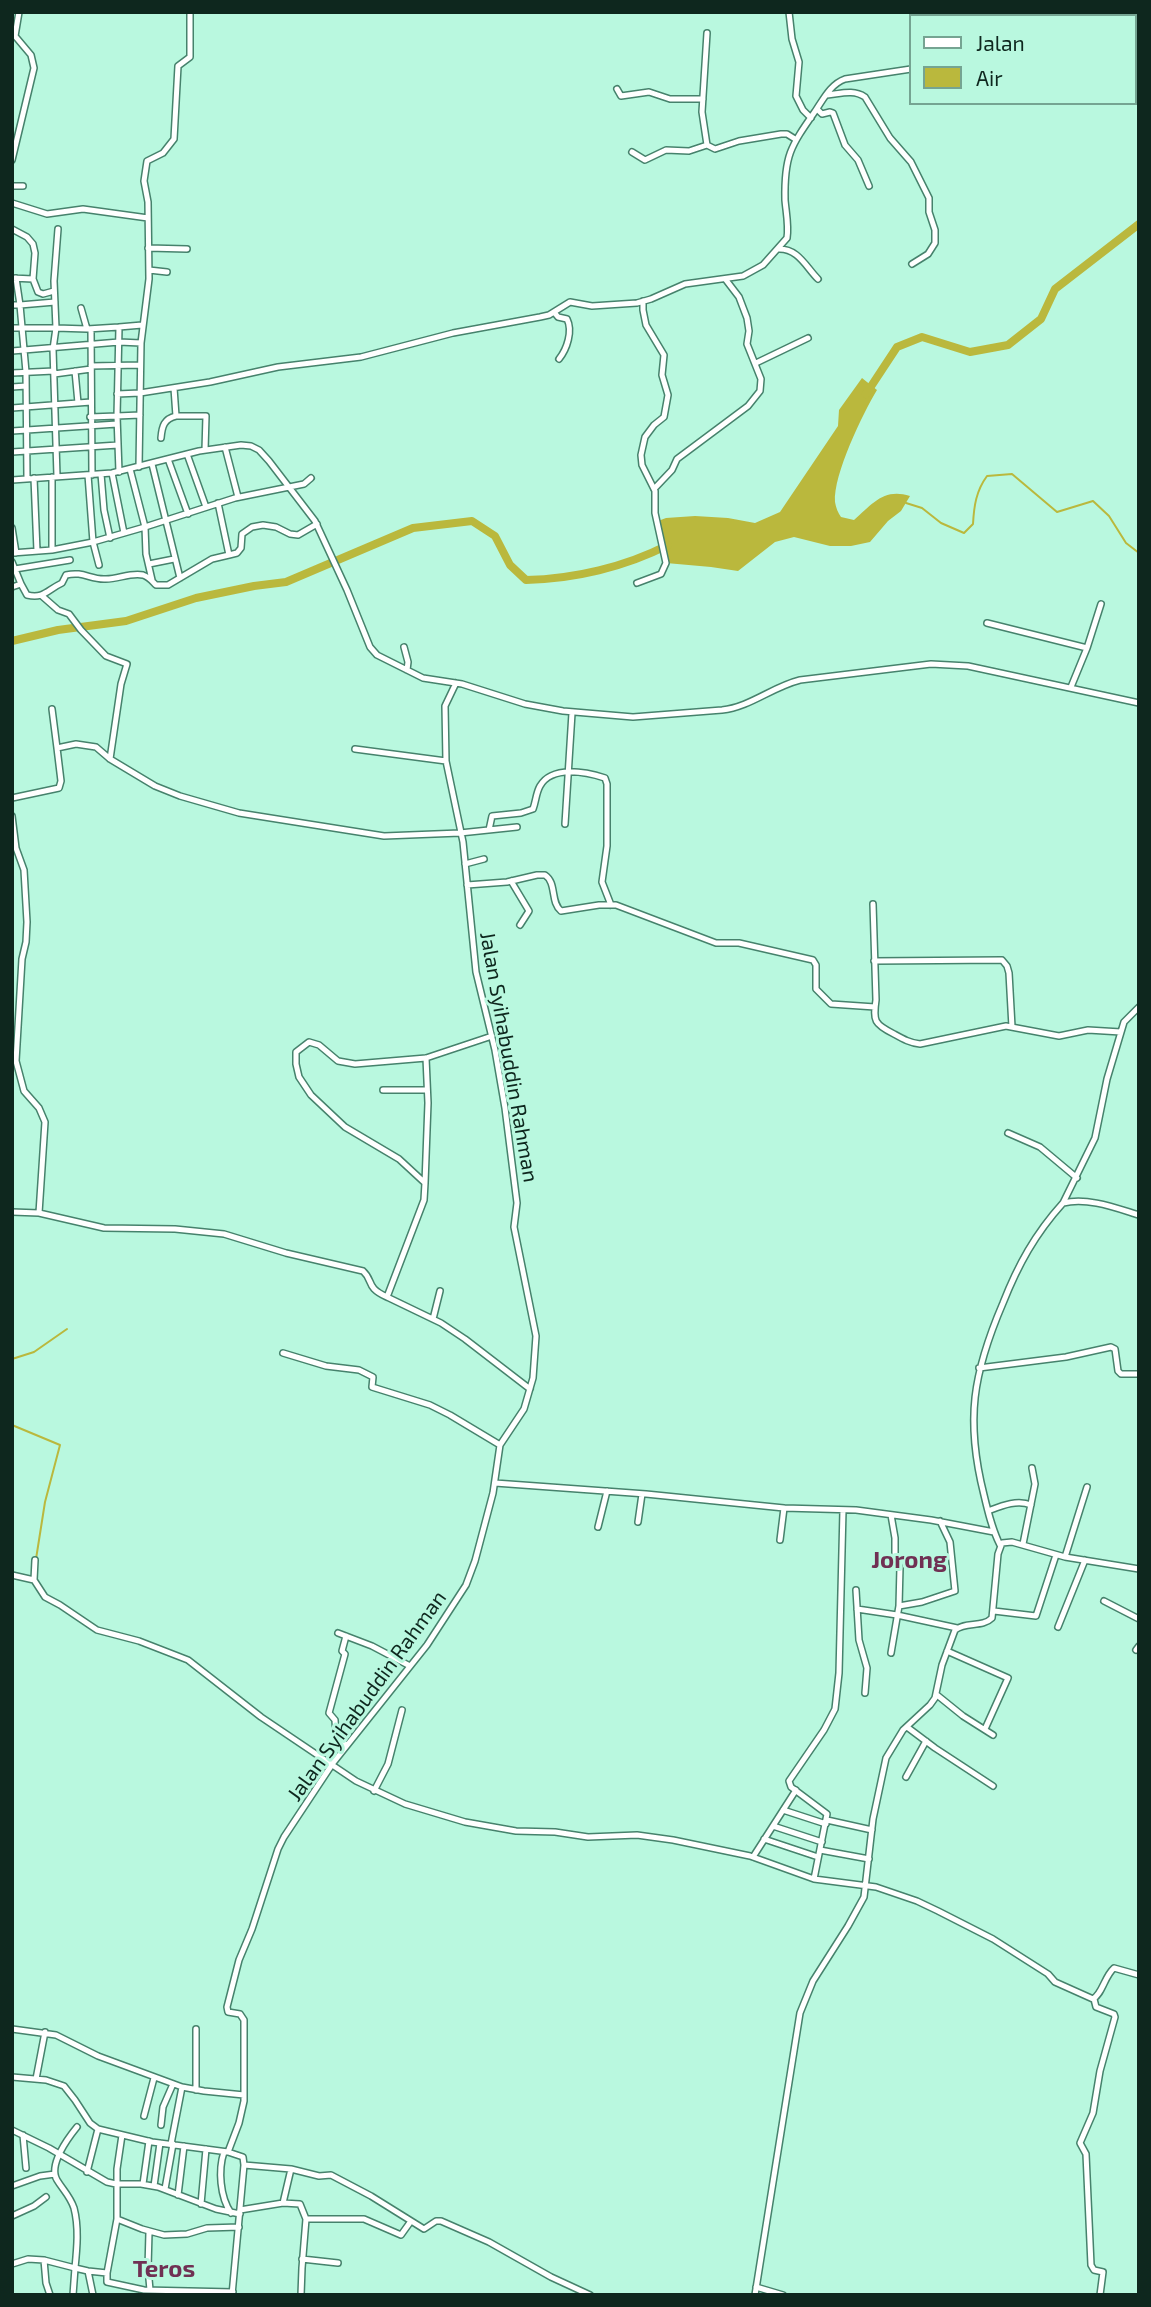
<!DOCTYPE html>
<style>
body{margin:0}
#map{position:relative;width:1151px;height:2307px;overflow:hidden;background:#b9f8df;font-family:"Exo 2",sans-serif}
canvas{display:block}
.frame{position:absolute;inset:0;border:14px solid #0e271e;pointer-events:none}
.legend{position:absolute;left:909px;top:14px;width:228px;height:91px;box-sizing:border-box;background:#b9f8df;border:2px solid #75a492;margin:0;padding:9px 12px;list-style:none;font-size:21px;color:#0e271e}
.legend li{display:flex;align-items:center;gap:14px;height:35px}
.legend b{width:35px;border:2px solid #75a492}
</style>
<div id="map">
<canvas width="1151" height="2307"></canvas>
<div class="frame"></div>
<ul class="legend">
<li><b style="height:9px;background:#fff"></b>Jalan</li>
<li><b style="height:19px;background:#bab83d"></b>Air</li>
</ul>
</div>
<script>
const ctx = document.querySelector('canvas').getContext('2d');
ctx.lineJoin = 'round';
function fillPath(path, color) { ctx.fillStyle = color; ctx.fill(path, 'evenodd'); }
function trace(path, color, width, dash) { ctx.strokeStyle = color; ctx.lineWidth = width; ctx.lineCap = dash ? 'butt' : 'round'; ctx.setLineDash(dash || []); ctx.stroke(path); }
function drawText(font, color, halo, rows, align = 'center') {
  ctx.font = font + ' "Exo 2",sans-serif'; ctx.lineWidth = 6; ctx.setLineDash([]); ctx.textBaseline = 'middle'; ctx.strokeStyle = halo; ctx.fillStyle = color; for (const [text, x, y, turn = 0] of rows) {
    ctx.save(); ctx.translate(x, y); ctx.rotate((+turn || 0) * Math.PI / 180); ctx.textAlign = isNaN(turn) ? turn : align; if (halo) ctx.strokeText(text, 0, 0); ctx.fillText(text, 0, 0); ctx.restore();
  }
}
fillPath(new Path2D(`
 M862,378L877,390C863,413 833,475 835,502C836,508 838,513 841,517L854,520C873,504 883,488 910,496L901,511L888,521L870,542L851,546H830L794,537L775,542L738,571L711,567L666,563L658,521L666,518L695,516L728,518L755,523L780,512L838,426L839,410Z`), '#bab83d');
trace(new Path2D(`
 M906,503L922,508L941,523L964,533L973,524C974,506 976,491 987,476L1012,474L1057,512L1093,501L1109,516L1126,543L1139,553
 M12,1359L34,1352L67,1329
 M12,1425L60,1445L45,1502L36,1559`), '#bab83d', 2);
trace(new Path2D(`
 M866,394L897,347L922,337L970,352L1008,345L1041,319L1055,289L1139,224
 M12,641L58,630L126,621L196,598L254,586L286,582L413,528L472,521L495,536L510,565L526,580C574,579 625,567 668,545`), '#bab83d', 8);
const minor = new Path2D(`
 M789,12L792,39L799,62L796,96L803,110L811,118
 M992,12L993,16
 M1061,16L1065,12
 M707,33L702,112L707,145L715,149L739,141L781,134H787L795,139
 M617,89L621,96L649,92L670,99H703
 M827,95C840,94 853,89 865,97L890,138L911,162L929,198V212L935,230V243L928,254L912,264
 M817,109L822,114L830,112L833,113L845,145L858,160L869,186
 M632,152L645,160L666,150L689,151L707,145
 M12,160L34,68L31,55L15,36L19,12
 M12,186H23
 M12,203L47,214L83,209L148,218
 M12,229L27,237L33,244L35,253L33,279L38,292L43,294L54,291
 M58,229L54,281L56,328L87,329L119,327
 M148,248L187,249
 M778,249C798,248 806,267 818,279
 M149,270L167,272
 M12,278L33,279
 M16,278L20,305L55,302
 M12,305H20L26,372L27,478
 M81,308L87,329
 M554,312L558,317L567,319C573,331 567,349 559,359
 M12,328H56L53,349L57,476
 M91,329L92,475
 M12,351L119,342L141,343
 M756,363L808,338
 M91,366L140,365
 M75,371L78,403
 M12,373L54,371
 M54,374L91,369
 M12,387L26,386
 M174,388L176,416H206L205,450
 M117,394L140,393L210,382L278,367L361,357L453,333L540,317L549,315L570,302L592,306L637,303L651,299L685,284L743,276L763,265L787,238C789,226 786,212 785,200C784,155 791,146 816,110C824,98 831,84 845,79L911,69
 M12,408L91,402
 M140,415L117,416L119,327L142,325
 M90,417L117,416L119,472
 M12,431L117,424
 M161,438C162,426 164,419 176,416
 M225,447L238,497
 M12,452L118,445
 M187,454L206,507
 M168,459L188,514
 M152,464L180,578
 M139,467L141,343L149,279L148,202L144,181L147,161L163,153L174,139L178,66L190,57V12
 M112,473L124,533
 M101,474L104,510L110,538
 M88,475L93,542L145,527L130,469
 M52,477V550
 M34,478L37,551
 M12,480L112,473L199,451L241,445L251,446L259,450L269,461L315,521L347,590L370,647L377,655L423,678L462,684L525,704L563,711L633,717L722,710C750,707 772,687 800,680L931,664L968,666L1139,703
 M654,489L672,470L677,459L748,406L760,391L761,379L747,344L749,331L747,318L739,297L726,280
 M12,528L16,553
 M12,553L52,550L93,542L99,565
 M229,555L237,553L241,548L242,534L252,527L263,525L276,527L290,534L298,535L317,524
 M12,562L21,584L12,587
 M149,564L174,559
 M15,569L70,560
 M152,580L146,554L145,527L235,498L304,484L311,478
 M637,583L661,574L666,563L655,513V491L642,465L641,455L645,437L654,425L664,417L668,395L662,375L664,355L646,325L643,310V301
 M21,584L27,595C44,599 47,590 62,583L66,575C83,571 89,579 104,579C117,580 130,572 143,575C149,577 152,581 156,585H168L212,559L229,555L218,503
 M42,596L58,610L69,614L81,630L106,656L127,664L121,684L110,759
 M987,623L1087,648
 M404,647L408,662L407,670
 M1071,687L1087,648L1101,604
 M52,709L57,748
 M355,749L446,761
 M12,798L59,788L61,781L57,748L76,744L96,747L110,759L155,786L180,796L239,813L384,836L460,833L517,827
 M12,816L16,848L24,870L27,922L26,942L22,959L16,1061L24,1091L39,1108L45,1122L39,1213
 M565,824L572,713
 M489,830L492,816L521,813L533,809C536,801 536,793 540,786C552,765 586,772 605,778L607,784V846L602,882L611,905
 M465,864L484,859
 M511,881L529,911L520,925
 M467,885L507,882L537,875H545C557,883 550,902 561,911L599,905H616L716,943H739L813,960L816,965V989L831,1004L875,1007
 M873,904L876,1000C873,1021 874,1024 894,1034C903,1039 910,1043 920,1044L1006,1026L1059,1036L1088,1030L1121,1032
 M874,961L1002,960L1007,966L1009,973L1012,1027
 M492,1036L426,1058L355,1064L338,1061L319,1045L309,1042L296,1052V1064L299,1077L311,1095L345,1127L399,1159L425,1183L424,1200L387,1297L441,1323L465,1339L530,1389
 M383,1090H427
 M1008,1133L1040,1147L1077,1178
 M425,1183L428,1103L426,1058
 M1063,1203L1095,1138L1107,1079L1124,1022L1139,1007
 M12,1212L39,1213L104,1228L175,1229L224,1234L286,1253L363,1271C374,1281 365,1287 387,1297
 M433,1319L440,1291
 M283,1353L326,1366L359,1370L373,1377L372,1387L430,1405L450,1415L500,1445
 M979,1368L1066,1357L1111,1347L1115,1349L1118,1371L1121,1374H1139
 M495,1483L646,1494L784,1508L856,1510L931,1520L994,1532
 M988,1511C1001,1506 1017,1499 1031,1505
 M891,1515L895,1538V1562L900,1567L899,1606L891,1653
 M638,1522L642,1494
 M598,1527L607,1491
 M780,1540L784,1508
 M1023,1544L1035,1484L1032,1468
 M1000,1545C992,1529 988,1512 984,1495C965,1420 973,1373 1003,1303C1018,1265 1035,1234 1063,1203C1088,1197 1116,1208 1139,1215
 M1065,1557L1087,1487
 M12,1575L34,1580L45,1597L60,1605L97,1630L139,1641L188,1660L261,1717L356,1781L405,1804L465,1822L516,1831L555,1832L588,1837L637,1835L673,1840L750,1856L814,1879L876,1887L917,1901L938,1911L993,1939L1048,1974L1055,1982L1093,1999C1103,1993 1104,1977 1114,1968L1139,1975
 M34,1580L35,1560
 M856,1590L859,1640L867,1668L865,1693
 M1104,1601L1139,1619
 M899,1606L922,1602L955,1591L950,1542L940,1521
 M857,1609L897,1615L957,1628
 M994,1611L1036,1616L1056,1555
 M1058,1627L1085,1560
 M338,1633L372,1646L410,1666
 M346,1636L342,1651L345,1654L329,1713L335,1720L336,1735L346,1745
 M1136,1650L1139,1646
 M947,1651L1008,1678L985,1729
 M937,1695L963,1716L993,1735
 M907,1727L935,1748L993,1786
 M906,1777L926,1741
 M374,1791L388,1764L402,1710
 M783,1810L826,1824
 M827,1820L872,1830
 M773,1826L822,1842
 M764,1839L818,1857
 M820,1850L869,1859
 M753,1857L796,1790
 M814,1879L827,1814L791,1787L789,1781L824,1730L835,1709L839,1673L843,1510
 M1094,1999L1096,2007L1114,2014L1115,2017L1100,2071L1093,2113L1080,2143L1086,2154L1091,2265L1094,2270L1103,2272L1100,2295
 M12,2029L56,2035L98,2056L182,2087L204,2091L244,2095
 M12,2077L46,2080L64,2086L75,2100L90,2123L98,2129L152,2142L228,2152
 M36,2079L45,2032
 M196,2090V2029
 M144,2116L154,2078
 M161,2125L163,2107L173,2084
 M77,2127C68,2138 48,2165 57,2180C63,2190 70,2196 74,2208C79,2227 77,2248 75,2268L88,2271L107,2273V2282L144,2290L233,2292
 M12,2130L49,2148L107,2182L116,2184H141L158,2187L216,2209L240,2214
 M23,2135L26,2168
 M171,2144L182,2087
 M224,2152C218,2170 220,2197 231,2213
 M244,2165L291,2169L319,2176L331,2175L371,2196L424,2229L436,2221H441L489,2242L551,2277L590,2295
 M291,2169L283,2203L300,2204L306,2219L302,2268L301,2295
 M87,2172L98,2129
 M143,2184L149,2141
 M12,2186L40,2176L55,2174
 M154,2186L160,2143
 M165,2189L173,2144
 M178,2195L184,2146
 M201,2204L206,2149
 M240,2210L283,2203
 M12,2216L34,2206L46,2197
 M117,2219L142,2229L164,2235L187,2234L207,2228L239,2227
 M306,2219H364L401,2235L411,2221
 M149,2232L148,2268L150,2290
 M302,2259L338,2263
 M44,2260L75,2268L73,2295
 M12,2264L28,2259L44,2260L46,2283L50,2295
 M88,2271L93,2295
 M107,2273L117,2219V2169L122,2135
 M756,2287L783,2295
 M232,2295L244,2165L243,2157L228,2152L239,2123L244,2101V2020L240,2014L228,2012L227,2007L239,1960L252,1929L278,1849L284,1837L333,1763L427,1645L466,1585L475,1561L493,1493L500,1445L524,1409L533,1378L536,1336L514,1227L517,1203L505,1108L495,1050L476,972L463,842L446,761L445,706L456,683
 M755,2295L800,2013L813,1981L848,1926L864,1897L873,1819L886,1758L903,1730L930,1705L935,1698L942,1665L955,1630C966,1621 982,1628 992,1618L998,1554L1002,1543L1012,1542L1065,1557L1139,1569`);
trace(minor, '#46826c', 8);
trace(minor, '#fff', 5);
drawText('21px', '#0e271e', '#b9f8df', [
 ["Jalan Syihabuddin Rahman",509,1057,80],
 ["Jalan Syihabuddin Rahman",367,1696,-54]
]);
drawText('bold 24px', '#703053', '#b9f8df', [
 ["Jorong",909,1560],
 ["Teros",164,2269]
]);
</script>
